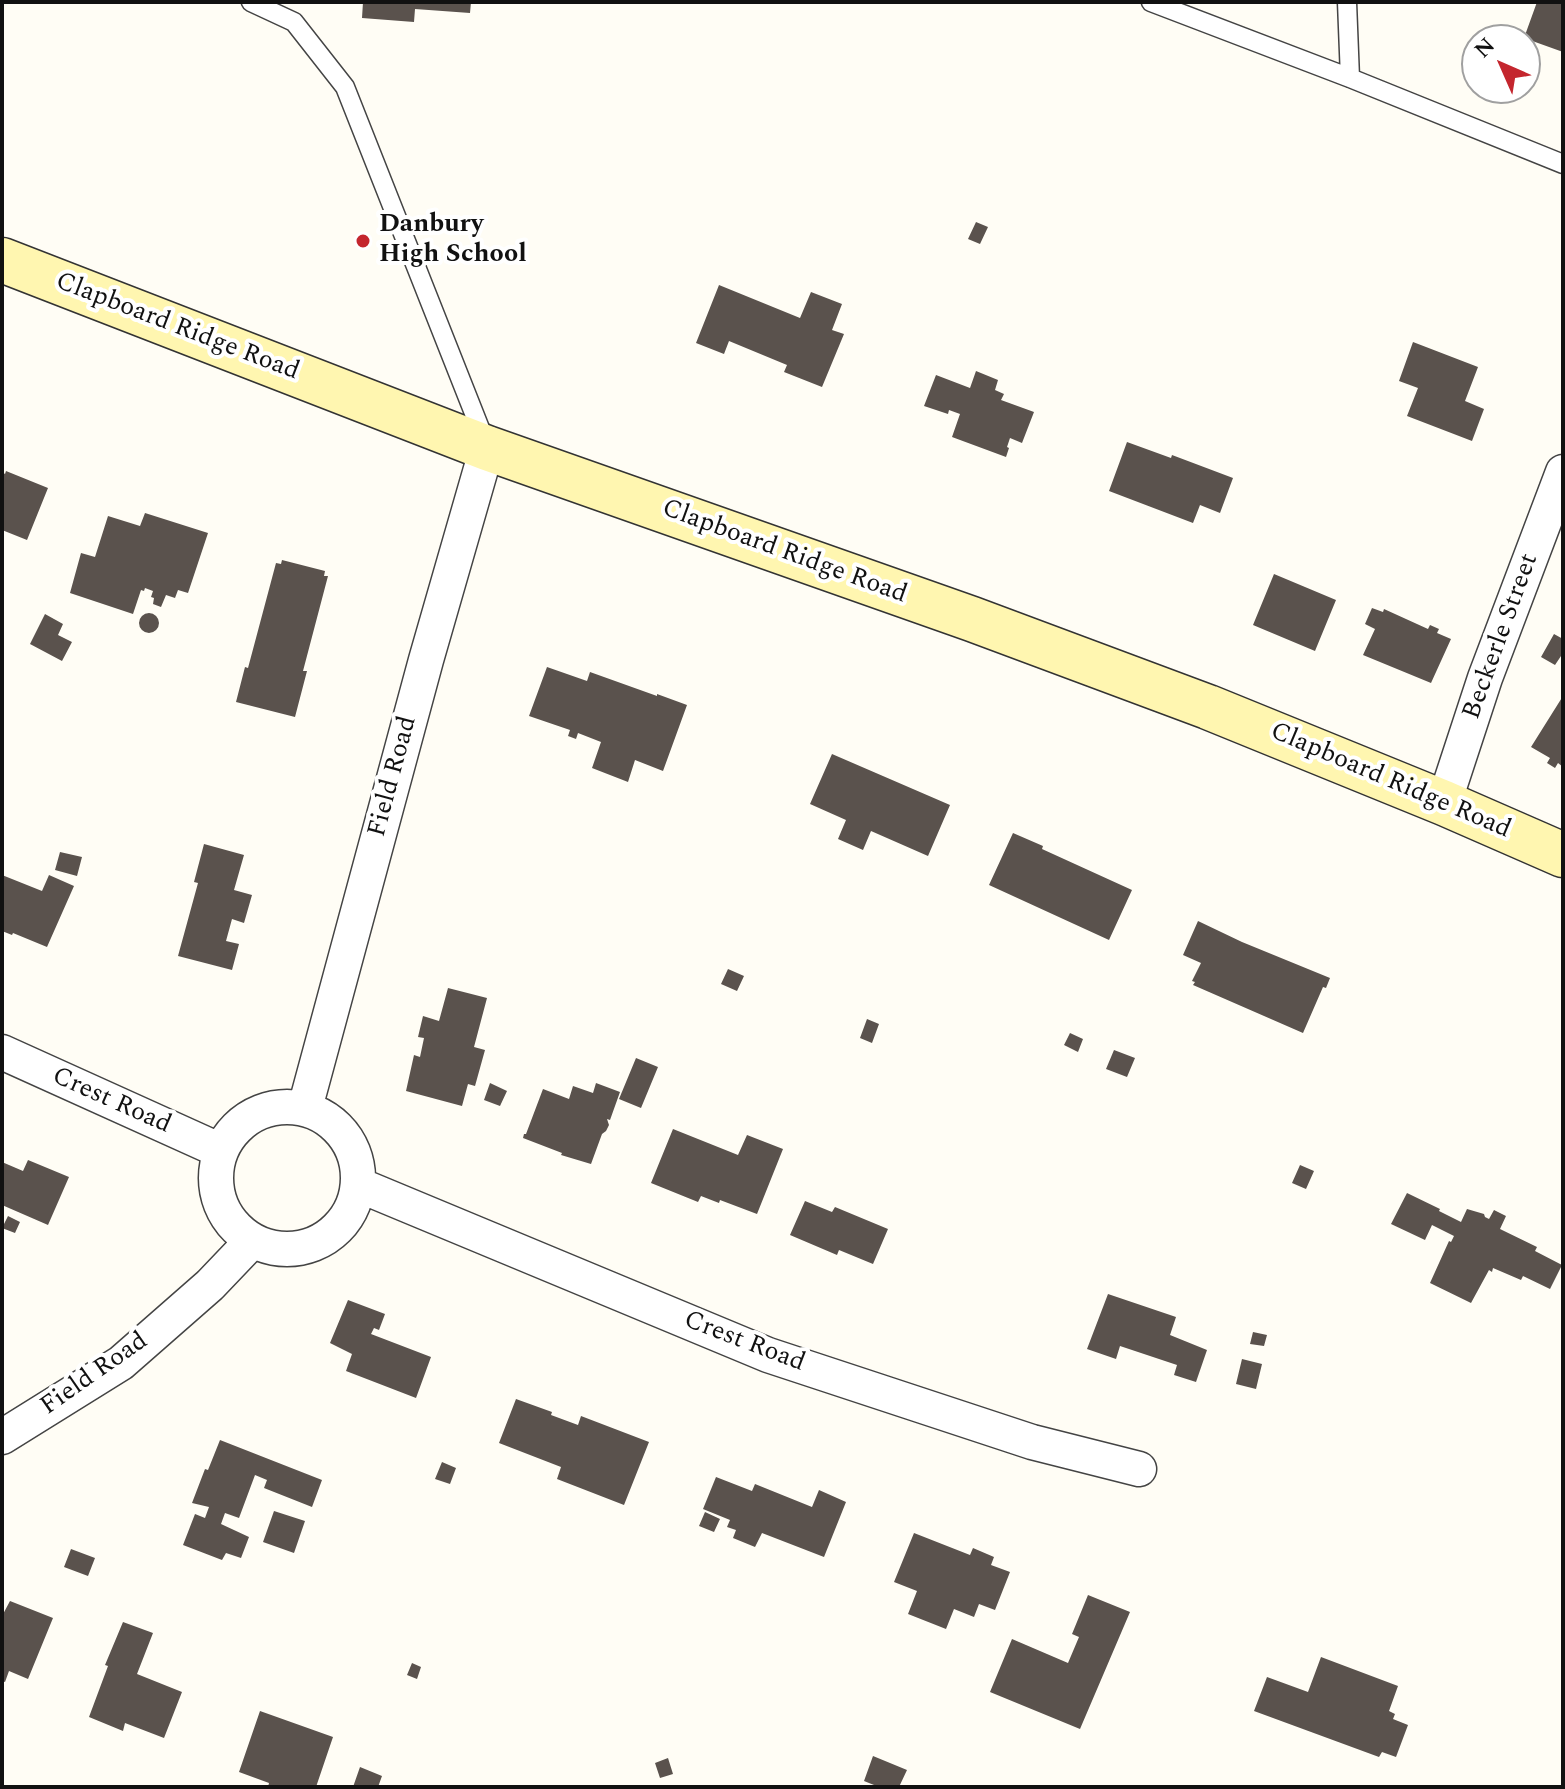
<!DOCTYPE html>
<style>
body{margin:0}
#map{position:relative;width:1565px;height:1789px;overflow:hidden;background:#fffdf5;font-family:Spectral,serif}
canvas{display:block}
.frame{position:absolute;inset:0;border:4px solid #111;pointer-events:none}
.north{position:absolute;left:1461px;top:24px;width:80px;height:80px;box-sizing:border-box;background:#fff;border:2px solid #a0a0a0;border-radius:50%;rotate:315deg;font-size:22px;font-weight:700;line-height:32px;text-align:center;color:#111}
.north::after{content:'';display:block;margin:auto;width:28px;height:36px;background:#c4262e;clip-path:polygon(50% 0,100% 100%,50% 72%,0 100%)}
</style>
<div id="map">
<canvas width="1565" height="1789"></canvas>
<div class="frame"></div>
<div class="north">N</div>
</div>
<script>
const ctx = document.querySelector('canvas').getContext('2d');
ctx.lineJoin = 'round';
function fillPath(path, color) { ctx.fillStyle = color; ctx.fill(path, 'evenodd'); }
function trace(path, color, width, dash) { ctx.strokeStyle = color; ctx.lineWidth = width; ctx.lineCap = dash ? 'butt' : 'round'; ctx.setLineDash(dash || []); ctx.stroke(path); }
function drawText(font, color, halo, rows, align = 'center') {
  ctx.font = font + ' Spectral,serif'; ctx.lineWidth = 8; ctx.setLineDash([]); ctx.textBaseline = 'middle'; ctx.strokeStyle = halo; ctx.fillStyle = color; for (const [text, x, y, turn = 0] of rows) {
    ctx.save(); ctx.translate(x, y); ctx.rotate((+turn || 0) * Math.PI / 180); ctx.textAlign = isNaN(turn) ? turn : align; if (halo) ctx.strokeText(text, 0, 0); ctx.fillText(text, 0, 0); ctx.restore();
  }
}
fillPath(new Path2D(`
 M363,2H471L470,13L415,9L414,22L362,18Z
 M1537,2H1563V52L1524,38Z
 M976,222L988,227L980,244L968,239Z
 M719,285L800,318L811,292L842,304L832,330L844,334L822,387L784,372L787,365L729,341L724,354L696,343Z
 M1413,342L1478,367L1465,401L1484,409L1472,441L1407,416L1418,388L1399,381Z
 M976,371L998,380L995,390L1004,394L1001,400L1034,412L1022,443L1010,438L1007,447L1009,448L1006,457L952,437L960,414L949,410L948,414L924,406L936,375L970,388Z
 M1127,442L1171,458L1172,455L1233,478L1220,513L1200,505L1193,523L1109,491Z
 M6,471L48,488L27,540L2,530V472L5,474Z
 M145,513L208,533L188,593L178,590L175,598L166,595L161,607L153,604L154,598L151,597L153,591L145,588L144,591L141,590L133,614L70,593L81,553L95,557L108,516L140,526Z
 M282,560L325,571L324,576H328L303,671H307L295,717L236,702L245,667L248,668L276,563L281,564Z
 M1274,574L1336,600L1315,651L1253,625Z
 M1372,608L1383,612L1384,609L1428,629L1430,625L1439,629L1437,633L1451,639L1431,683L1363,655L1375,629L1365,624Z
 M139 623a10 10 0 1 1 20 0a10 10 0 1 1-20 0Z
 M45,614L63,624L58,635L72,642L62,661L30,644Z
 M1554,634L1563,639V653L1555,665L1541,657Z
 M547,667L587,681L590,672L657,696V694L687,705L663,771L635,760L628,782L592,768L601,742L578,733L576,739L568,736L570,730L529,716Z
 M1563,696V767L1558,763L1555,768L1547,763L1550,758L1531,747Z
 M832,754L950,805L928,856L871,831L863,850L838,839L846,820L810,804Z
 M1013,833L1043,846L1042,849L1132,890L1109,940L989,885Z
 M204,844L244,855L234,890L252,895L244,923L232,919L226,941L239,944L232,970L178,956L198,883L194,882Z
 M60,852L82,857L77,876L55,870Z
 M2,875L42,891L49,875L74,886L47,947L13,933L12,935L2,931Z
 M1198,921L1242,942L1330,978L1326,988L1323,987L1303,1033L1193,985L1195,982L1192,981L1201,963L1183,955Z
 M728,969L744,976L737,991L721,984Z
 M448,988L487,998L474,1047L485,1050L475,1086L468,1084L462,1106L406,1091L414,1055L420,1057L424,1038L418,1037L423,1016L439,1021Z
 M867,1019L879,1024L872,1043L860,1038Z
 M1070,1033L1083,1039L1078,1052L1064,1045Z
 M1114,1050L1135,1058L1127,1077L1106,1069Z
 M636,1058L658,1067L641,1108L619,1099Z
 M490,1083L507,1091L500,1106L484,1100Z
 M596,1083L620,1092L610,1120L607,1119L609,1125L606,1131L602,1134L591,1164L561,1155L562,1153L523,1138L524,1134H526L543,1089L569,1099L573,1086L593,1093Z
 M673,1129L738,1155L747,1135L783,1149L757,1214L720,1200L719,1203L701,1196L698,1202L651,1183Z
 M28,1160L69,1177L48,1225L2,1205V1162L23,1171Z
 M1300,1165L1314,1171L1306,1189L1292,1183Z
 M1407,1193L1440,1209L1439,1211L1461,1222L1467,1209L1484,1214L1485,1217L1489,1219L1494,1210L1506,1216L1500,1229L1537,1247L1535,1251L1562,1265L1550,1289L1523,1276L1521,1280L1493,1268L1492,1272L1489,1270L1471,1303L1430,1283L1449,1241L1451,1242L1454,1236L1432,1225L1425,1240L1391,1224Z
 M805,1201L832,1212L835,1207L888,1229L873,1264L839,1250L837,1255L790,1235Z
 M8,1216L20,1222L15,1233L2,1228Z
 M1108,1294L1176,1317L1170,1335L1207,1350L1196,1382L1174,1375L1177,1365L1120,1346L1116,1359L1087,1349Z
 M348,1300L385,1314L379,1330L374,1328L371,1334L431,1357L416,1398L346,1371L352,1354L330,1343Z
 M1253,1332L1267,1335L1264,1346L1250,1344Z
 M1242,1359L1262,1364L1256,1389L1236,1384Z
 M516,1399L552,1412L551,1415L578,1425L581,1416L649,1442L624,1505L557,1479L561,1467L499,1443Z
 M220,1440L322,1480L312,1507L264,1488L267,1480L255,1475L239,1518L225,1513L221,1524L249,1537L241,1558L226,1553L222,1560L183,1545L195,1514L205,1518L209,1507L192,1503L205,1469L208,1470Z
 M442,1462L456,1468L450,1484L435,1479Z
 M716,1477L752,1491L755,1484L812,1507L819,1490L846,1502L824,1557L762,1533L755,1547L733,1538L736,1530L727,1527L730,1520L703,1509Z
 M274,1511L305,1521L294,1553L263,1542Z
 M705,1512L720,1519L714,1532L699,1526Z
 M914,1533L970,1555L973,1548L994,1557L991,1565L1010,1572L995,1610L979,1604L974,1617L954,1609L946,1629L908,1614L917,1591L894,1582Z
 M71,1549L95,1558L88,1576L64,1567Z
 M1088,1595L1130,1612L1080,1729L990,1692L1012,1639L1068,1663L1079,1637L1072,1634Z
 M10,1601L53,1618L28,1679L9,1671L5,1682L2,1681V1616Z
 M123,1622L153,1633L137,1674L182,1692L164,1738L125,1723L123,1731L89,1717L108,1666L105,1665Z
 M1321,1657L1398,1686L1389,1711L1395,1714L1393,1719L1408,1725L1396,1757L1382,1752L1379,1757L1254,1711L1267,1677L1308,1692Z
 M412,1663L421,1667L417,1679L407,1675Z
 M260,1711L333,1737L316,1787H268L269,1783L239,1772Z
 M873,1756L907,1770L899,1787H879L864,1781Z
 M668,1758L673,1774L660,1778L655,1763Z
 M360,1767L382,1776L378,1787H353Z`), '#5a524d');
const service = new Path2D(`
 M251,2L294,22L345,87L485,441
 M1151,2L1350,78L1563,164
 M1347,2L1350,78`);
const minor = new Path2D(`
 M1444,803L1485,678L1563,472
 M2,1052L221,1151
 M216 1178a71 71 0 1 1 142 0a71 71 0 1 1-142 0Z
 M305,1108L426,660L487,448
 M359,1185L768,1355L1032,1442L1139,1469
 M2,1437L121,1363L210,1285L252,1241`);
const secondary = new Path2D(`
 M2,260L487,448L972,619L1208,707L1444,803L1563,855`);
trace(service, '#444', 21);
trace(minor, '#444', 37);
trace(secondary, '#333', 47);
trace(service, '#fff', 18);
trace(minor, '#fff', 34);
trace(secondary, '#fff6b0', 44);
for (const [x, y, r, color] of [
 [363,241,8,"#c4262e"]
]) { const dot = new Path2D(); dot.arc(x, y, r, 0, 2 * Math.PI); ctx.fillStyle = color; ctx.fill(dot); trace(dot, '#fff', 3); }
drawText('bold 26px', '#111', '#fff', [
 ["Danbury",379,226],
 ["High School",379,256]
], 'left');
drawText('26px', '#111', '#fff', [
 ["Clapboard Ridge Road",177,328,21],
 ["Clapboard Ridge Road",784,553,20],
 ["Beckerle Street",1502,637,-70],
 ["Field Road",394,777,-75],
 ["Clapboard Ridge Road",1390,782,23],
 ["Crest Road",111,1102,24],
 ["Crest Road",744,1343,21],
 ["Field Road",95,1375,-35]
]);
</script>
